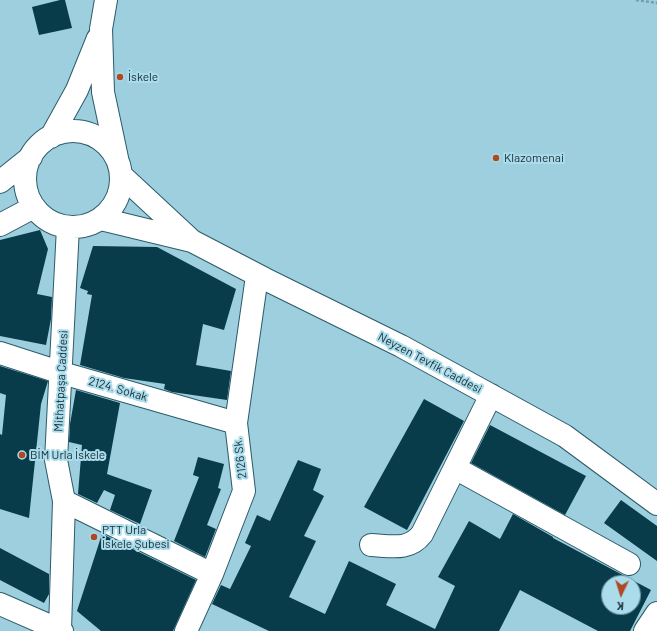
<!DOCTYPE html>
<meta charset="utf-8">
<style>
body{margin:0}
#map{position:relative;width:657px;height:631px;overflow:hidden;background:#9dcfdf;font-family:Barlow,sans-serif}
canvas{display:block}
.north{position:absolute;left:601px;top:575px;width:40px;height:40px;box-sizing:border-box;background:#aadcec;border:1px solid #7096a2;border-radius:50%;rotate:184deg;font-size:11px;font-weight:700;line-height:16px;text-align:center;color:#192c33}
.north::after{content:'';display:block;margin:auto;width:14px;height:18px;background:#af4922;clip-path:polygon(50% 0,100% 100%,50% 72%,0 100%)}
</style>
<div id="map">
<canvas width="657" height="631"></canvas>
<div class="north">K</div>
</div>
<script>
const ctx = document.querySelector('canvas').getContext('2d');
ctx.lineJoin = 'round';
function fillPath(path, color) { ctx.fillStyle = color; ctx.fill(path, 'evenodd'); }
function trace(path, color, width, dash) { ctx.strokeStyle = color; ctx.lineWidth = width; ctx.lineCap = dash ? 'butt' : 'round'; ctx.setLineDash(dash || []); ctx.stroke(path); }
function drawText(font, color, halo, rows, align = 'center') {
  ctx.font = font + ' Barlow,sans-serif'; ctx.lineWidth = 4; ctx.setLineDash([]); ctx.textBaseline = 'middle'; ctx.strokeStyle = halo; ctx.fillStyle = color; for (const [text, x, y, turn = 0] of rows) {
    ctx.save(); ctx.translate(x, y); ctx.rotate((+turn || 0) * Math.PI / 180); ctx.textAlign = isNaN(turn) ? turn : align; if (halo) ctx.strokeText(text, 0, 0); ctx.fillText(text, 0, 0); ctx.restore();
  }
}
fillPath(new Path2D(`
 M60,0H65L72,28L39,35L32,7Z
 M40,230L48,249L37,294L52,297L51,319L46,345L0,336V240Z
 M93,246L157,247L236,289L224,330L203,324L196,365L231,371L227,400L172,392L164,389L165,384L124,378L80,365L92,295L87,294L88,291L80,288Z
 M0,366L48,381L41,404L29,518L0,509V434L2,435L6,395L0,393Z
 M76,390L120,403L107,474L152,490L140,524L110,510L115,495L104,490L97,503L78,494L82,445L69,442L70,424Z
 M424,399L464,421L407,530L364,507Z
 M490,425L586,476L565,515L471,463Z
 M198,457L224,464L218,488L221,489L207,525L216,529L205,557L174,541L199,477L193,475Z
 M298,460L321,469L313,490L324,496L304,536L316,541L289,597L325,614L349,561L396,584L386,605L435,629L455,586L438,577L469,521L500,539L513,514L553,537V538L651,590L630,631H598L520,590L499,631H269L212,604L221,585L230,589L251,546L245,543L257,515L270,521ZM609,583H633V607H609Z
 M621,500L657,526V561L604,523Z
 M102,534L196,580L173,631H101L77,611Z
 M0,548L49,574V594L44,603L0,580Z`), '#083c4a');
const minor = new Path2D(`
 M106,0L101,29L103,92L117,158
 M25 179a48 48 0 1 1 96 0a48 48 0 1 1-96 0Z
 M51,137L77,90L98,38
 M121,175L191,240
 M0,182L31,157
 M101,219L192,241L265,279L401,346L565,436L657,504
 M0,225L34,207
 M0,353L62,373L236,423
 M455,468L629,564
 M64,501L212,574
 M371,545C391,546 409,551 422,534L491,395
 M0,604L62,631
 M60,630L64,501L56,460L68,227
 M186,631L212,574L244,491L236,423L257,276
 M645,631L657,613`);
trace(minor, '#2c5b69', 24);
trace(new Path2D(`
 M636,0L657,3`), '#759eab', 2.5, [3, 2]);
trace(minor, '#fff', 22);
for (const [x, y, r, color] of [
 [120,77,4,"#af4922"],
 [496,158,4,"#af4922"],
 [22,455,4,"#af4922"],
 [94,537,4,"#af4922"]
]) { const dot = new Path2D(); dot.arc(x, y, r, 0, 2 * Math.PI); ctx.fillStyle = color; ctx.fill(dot); trace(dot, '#aadcec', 1.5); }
drawText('12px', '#192c33', '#aadcec', [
 ["İskele",128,77],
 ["Klazomenai",504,158],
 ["BİM Urla İskele",30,455],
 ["PTT Urla",102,530],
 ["İskele Şubesi",102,544]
], 'left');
drawText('12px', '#192c33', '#aadcec', [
 ["Neyzen Tevfik Caddesi",430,363,28],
 ["Mithatpaşa Caddesi",61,381,-87],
 ["2124. Sokak",118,389,16],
 ["2126 Sk.",240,458,-97]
]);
</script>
